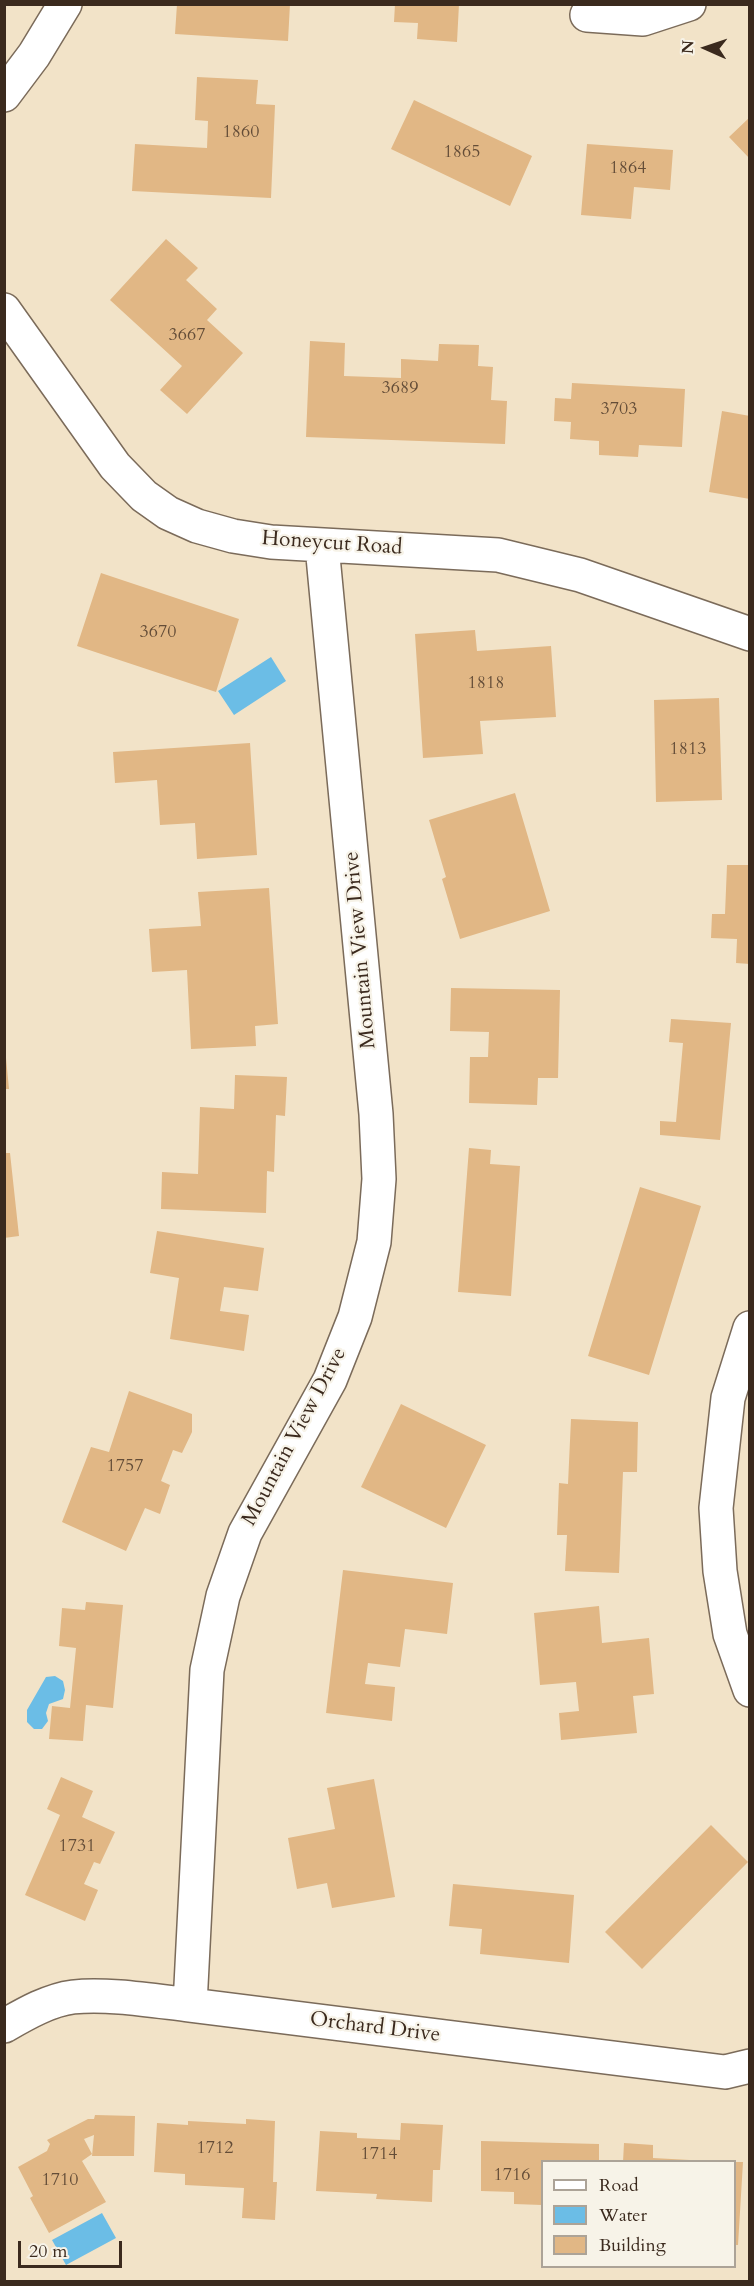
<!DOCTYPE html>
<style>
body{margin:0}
#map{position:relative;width:754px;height:2286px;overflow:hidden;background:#f2e3c8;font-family:Cardo,serif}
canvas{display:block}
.frame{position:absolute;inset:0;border:6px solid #3b2a1e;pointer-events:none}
.legend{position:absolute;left:541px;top:2160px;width:195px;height:108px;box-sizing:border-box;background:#f7f3e8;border:2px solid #aca397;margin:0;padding:8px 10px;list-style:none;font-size:18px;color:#3b2a1e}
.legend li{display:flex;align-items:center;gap:12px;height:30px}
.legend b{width:30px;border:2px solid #aca397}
.north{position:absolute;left:676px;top:18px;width:60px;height:60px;-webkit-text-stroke:4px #f7f3e8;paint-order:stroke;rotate:273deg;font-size:16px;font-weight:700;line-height:24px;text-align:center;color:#3b2a1e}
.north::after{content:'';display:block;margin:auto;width:21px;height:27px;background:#3b2a1e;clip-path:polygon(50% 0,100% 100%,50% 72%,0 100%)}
.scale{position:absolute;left:18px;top:2241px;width:104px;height:27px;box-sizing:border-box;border:3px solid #3b2a1e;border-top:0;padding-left:8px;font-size:18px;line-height:21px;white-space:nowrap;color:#3b2a1e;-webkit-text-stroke:4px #f7f3e8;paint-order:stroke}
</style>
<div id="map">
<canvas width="754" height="2286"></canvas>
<div class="frame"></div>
<ul class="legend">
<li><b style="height:8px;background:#fff"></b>Road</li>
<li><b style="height:16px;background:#6bbde6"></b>Water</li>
<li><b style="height:16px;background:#e1b785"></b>Building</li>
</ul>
<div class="north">N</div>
<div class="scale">20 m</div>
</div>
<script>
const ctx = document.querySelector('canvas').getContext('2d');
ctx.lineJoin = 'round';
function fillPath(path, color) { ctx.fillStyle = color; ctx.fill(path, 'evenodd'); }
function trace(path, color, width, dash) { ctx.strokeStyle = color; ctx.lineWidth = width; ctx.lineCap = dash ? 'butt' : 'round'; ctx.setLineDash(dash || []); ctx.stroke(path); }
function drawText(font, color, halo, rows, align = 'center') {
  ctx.font = font + ' Cardo,serif'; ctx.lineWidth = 4.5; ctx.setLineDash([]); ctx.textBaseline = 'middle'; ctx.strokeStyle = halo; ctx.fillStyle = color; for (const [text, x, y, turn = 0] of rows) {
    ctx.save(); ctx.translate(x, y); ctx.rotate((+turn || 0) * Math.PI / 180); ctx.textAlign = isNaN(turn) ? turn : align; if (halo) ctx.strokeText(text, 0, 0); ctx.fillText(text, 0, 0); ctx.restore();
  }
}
fillPath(new Path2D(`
 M271,657L286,681L234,715L218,691Z
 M55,1676L63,1681L65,1690L63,1699L49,1704L46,1713L48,1721L42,1729H34L27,1722V1710L46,1677Z
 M102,2213L116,2238L66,2265L52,2240Z`), '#6bbde6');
fillPath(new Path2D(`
 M177,4H290L288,41L175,34Z
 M395,4H459L457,42L417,39L418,23L394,22Z
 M197,77L258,80L256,104L275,105L271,198L132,191L135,144L207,148L208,121L195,120Z
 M414,100L532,156L510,206L391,149Z
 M750,117V159L729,137Z
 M587,144L673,150L670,190L634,187L631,219L581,215Z
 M166,239L198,268L186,280L217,309L207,320L243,353L187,414L160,390L182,366L110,300Z
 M310,341L345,343L344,376L401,378V359L438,361L439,344L479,345L478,366L493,367L491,400L507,401L505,444L306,437Z
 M572,383L685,389L682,447L639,445L638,457L599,455V441L570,439L571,422L554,421L555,398L571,399Z
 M722,411L750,416V499L709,492Z
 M101,573L239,619L216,692L77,646Z
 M475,630L477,651L551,646L556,717L480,721L483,754L423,758L415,634Z
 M719,698L722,800L656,802L654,700Z
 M250,743L257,855L197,859L195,823L160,825L157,780L115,783L113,752Z
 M515,793L550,911L460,939L442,879L446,877L429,820Z
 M727,865H750V964L736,963L737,939L711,938L712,914H725Z
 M269,888L278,1024L255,1026L256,1046L191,1049L187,970L152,972L149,929L201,926L198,892Z
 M451,988L560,990L558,1078H538L537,1105L469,1103L470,1057H488L489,1032L450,1031Z
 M671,1019L731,1023L720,1140L660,1135V1121L676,1122L683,1043L669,1042Z
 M4,1058H6L9,1089H4Z
 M235,1075L287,1077L285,1116L276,1115L274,1172L267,1171L266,1213L161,1209L162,1172L198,1174L200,1107L234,1109Z
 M469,1148L491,1150L490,1164L520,1166L511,1296L458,1292Z
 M4,1153H10L19,1236L4,1238Z
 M640,1187L701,1206L649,1375L588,1356Z
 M157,1231L264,1248L258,1291L224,1287L220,1311L249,1315L244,1351L170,1339L179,1278L150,1273Z
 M129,1391L192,1414V1432L182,1453L173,1450L161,1481L170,1485L160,1514L145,1508L126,1551L62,1522L91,1447L109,1452Z
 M401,1404L486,1445L446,1528L361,1487Z
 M571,1419L638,1422L637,1472H623L619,1573L565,1571L567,1535H557L559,1483L568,1484Z
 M343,1570L453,1583L447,1634L405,1629L400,1667L368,1663L365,1684L395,1687L392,1721L326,1713Z
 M86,1602L123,1605L113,1708L86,1705L83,1741L49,1739L52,1706L70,1708L76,1648L59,1646L62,1608L85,1610Z
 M599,1606L602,1643L649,1638L654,1694L633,1696L637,1733L561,1740L559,1713L579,1711L576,1682L540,1685L534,1613Z
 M61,1777L93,1791L82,1817L115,1832L100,1864L94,1862L84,1884L98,1890L85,1921L25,1895L60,1815L47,1809Z
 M374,1779L395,1897L332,1908L327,1883L297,1889L288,1838L335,1829L327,1788Z
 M711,1825L748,1862L642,1969L605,1932Z
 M453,1884L574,1895L569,1963L480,1954L482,1929L449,1926Z
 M95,2115L135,2116L134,2156H92L94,2135L84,2139L92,2154L82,2161L106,2202L49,2233L30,2198L33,2196L18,2167L47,2151L50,2144L47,2140L88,2119H94Z
 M246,2119L275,2121L273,2182H277L275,2220L242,2218L244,2188L185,2185V2174L154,2172L157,2123L188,2125V2121L246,2124Z
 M401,2123L443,2125L440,2170H433L432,2202L376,2199L377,2194L316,2191L320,2131L357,2133V2138L400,2140Z
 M481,2141L599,2144V2162H542V2205L514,2204V2192L481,2191Z
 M624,2143L653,2145V2158L690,2160V2162H623Z
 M734,2162H743L738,2245H734Z`), '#e1b785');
const minor = new Path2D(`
 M587,15L643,19L689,4
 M4,95L34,55L65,4
 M4,310L115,466L144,496L168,513L197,526L233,536L271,542L498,555L580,575L750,634
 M750,1328L728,1398L716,1508L720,1571L730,1634L750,1690
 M190,2005L207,1670L223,1596L245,1533L330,1380L355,1317L374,1242L379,1179L376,1114L322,546
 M4,2026C25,2014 49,2000 73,1997C107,1993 155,2001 190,2005L725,2072L750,2066`);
trace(minor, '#7b6b5a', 36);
trace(minor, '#fff', 33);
drawText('18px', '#644d38', null, [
 ["1860",241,133],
 ["1865",462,153],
 ["1864",628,169],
 ["3667",187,336],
 ["3689",400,389],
 ["3703",619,410],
 ["3670",158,633],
 ["1818",486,684],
 ["1813",688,750],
 ["1757",125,1467],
 ["1731",77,1847],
 ["1712",215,2149],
 ["1714",379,2155],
 ["1716",512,2176],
 ["1710",60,2181]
]);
drawText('21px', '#3b2a1e', '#f7f3e8', [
 ["Honeycut Road",332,544,4],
 ["Mountain View Drive",361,950,-95],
 ["Mountain View Drive",295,1437,-62],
 ["Orchard Drive",375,2028,7]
]);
</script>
